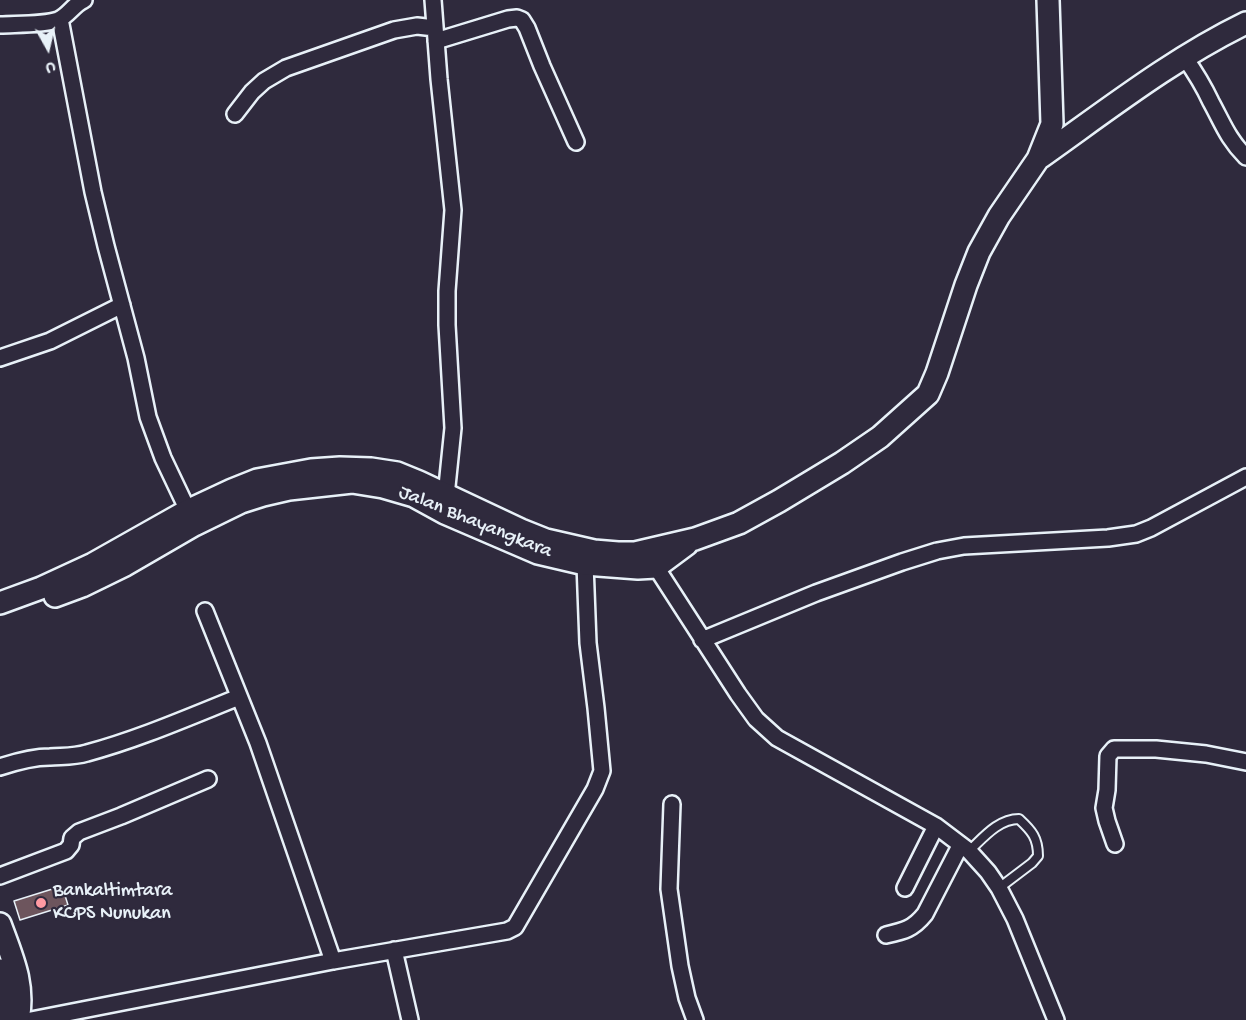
<!DOCTYPE html>
<style>
body{margin:0}
#map{position:relative;width:1246px;height:1020px;overflow:hidden;background:#2f2a3d;font-family:"Gochi Hand",sans-serif}
canvas{display:block}
.north{position:absolute;left:18px;top:18px;width:60px;height:60px;-webkit-text-stroke:4px #2f2a3d;paint-order:stroke;rotate:172deg;font-size:16px;font-weight:700;line-height:24px;text-align:center;color:#e8f1f8}
.north::after{content:'';display:block;margin:auto;width:21px;height:27px;background:#e8f1f8;clip-path:polygon(50% 0,100% 100%,50% 72%,0 100%)}
</style>
<div id="map">
<canvas width="1246" height="1020"></canvas>
<div class="north">U</div>
</div>
<script>
const ctx = document.querySelector('canvas').getContext('2d');
ctx.lineJoin = 'round';
function fillPath(path, color) { ctx.fillStyle = color; ctx.fill(path, 'evenodd'); }
function trace(path, color, width, dash) { ctx.strokeStyle = color; ctx.lineWidth = width; ctx.lineCap = dash ? 'butt' : 'round'; ctx.setLineDash(dash || []); ctx.stroke(path); }
function drawText(font, color, halo, rows, align = 'center') {
  ctx.font = font + ' "Gochi Hand",sans-serif'; ctx.lineWidth = 4.5; ctx.setLineDash([]); ctx.textBaseline = 'middle'; ctx.strokeStyle = halo; ctx.fillStyle = color; for (const [text, x, y, turn = 0] of rows) {
    ctx.save(); ctx.translate(x, y); ctx.rotate((+turn || 0) * Math.PI / 180); ctx.textAlign = isNaN(turn) ? turn : align; if (halo) ctx.strokeText(text, 0, 0); ctx.fillText(text, 0, 0); ctx.restore();
  }
}
const building = new Path2D(`
 M62,886L68,905L20,920L14,901Z`);
fillPath(building, '#6d555d');
trace(building, '#e8f1f8', 1.5);
const lane = new Path2D(`
 M969,851C983,838 998,819 1019,819C1032,831 1038,838 1038,856L1032,863L999,888`);
const street = new Path2D(`
 M433,0L439,79L453,210L447,291V325L453,428L446,496
 M60,19L93,192L106,246L136,358L148,417L163,458L192,519
 M0,25C16,24 43,25 58,20C68,16 74,4 84,0
 M436,41L508,19L517,18L522,20L527,28L542,66L576,142
 M1185,58C1195,72 1204,87 1211,102C1223,124 1228,139 1246,157
 M235,114L252,92L264,81L286,68L394,30L417,26L435,28
 M0,358L50,341L122,305
 M653,560L656,567L738,694L756,719L777,738L936,826L969,851L988,872L999,888L1015,919L1056,1020
 M205,611L258,743L333,961
 M702,640L816,593L902,562L937,551L964,546L1108,538L1136,534L1151,528L1246,477
 M0,767C15,762 34,757 50,757C63,756 74,757 87,753C139,739 189,717 239,697
 M672,804L669,889L680,966L687,998L695,1020
 M1115,844L1107,821L1104,808L1107,790L1108,756L1114,749H1156L1206,754L1246,762
 M0,876L66,851L71,845L72,838L79,832L121,816L208,779
 M905,888L936,826
 M886,935C904,931 913,929 925,914L960,846
 M394,950L410,1020
 M31,1020L333,961L507,931L515,927L595,789L602,771L596,708L588,643L585,564`);
const secondary = new Path2D(`
 M1038,159C1106,111 1172,59 1246,23
 M55,596L82,586L125,565L194,525L241,502L263,495L289,489L352,482L383,487L414,496L445,513L538,553L585,564L638,568L656,567L687,544
 M0,603L41,588L93,564L187,511L232,490L257,480L311,470L340,468L371,469L397,473L419,482L521,530L546,540L594,551L618,553H635L695,539L739,523L779,501L842,463L880,437L928,394L937,373L966,285L979,252L999,216L1038,159L1052,124L1048,0
 M0,924C12,957 25,984 18,1020
 M0,970C5,990 4,998 0,1018`);
trace(lane, '#e8f1f8', 12);
trace(street, '#e8f1f8', 20);
trace(secondary, '#e8f1f8', 26);
trace(lane, '#2f2a3d', 8);
trace(street, '#2f2a3d', 15);
trace(secondary, '#2f2a3d', 21);
for (const [x, y, r, color] of [
 [41,903,6,"#ff9aa2"]
]) { const dot = new Path2D(); dot.arc(x, y, r, 0, 2 * Math.PI); ctx.fillStyle = color; ctx.fill(dot); trace(dot, '#2f2a3d', 2); }
drawText('20px', '#e8f1f8', '#2f2a3d', [
 ["Jalan Bhayangkara",475,523,22]
]);
drawText('20px', '#e8f1f8', '#2f2a3d', [
 ["Bankaltimtara",53,892],
 ["KCPS Nunukan",53,915]
], 'left');
</script>
